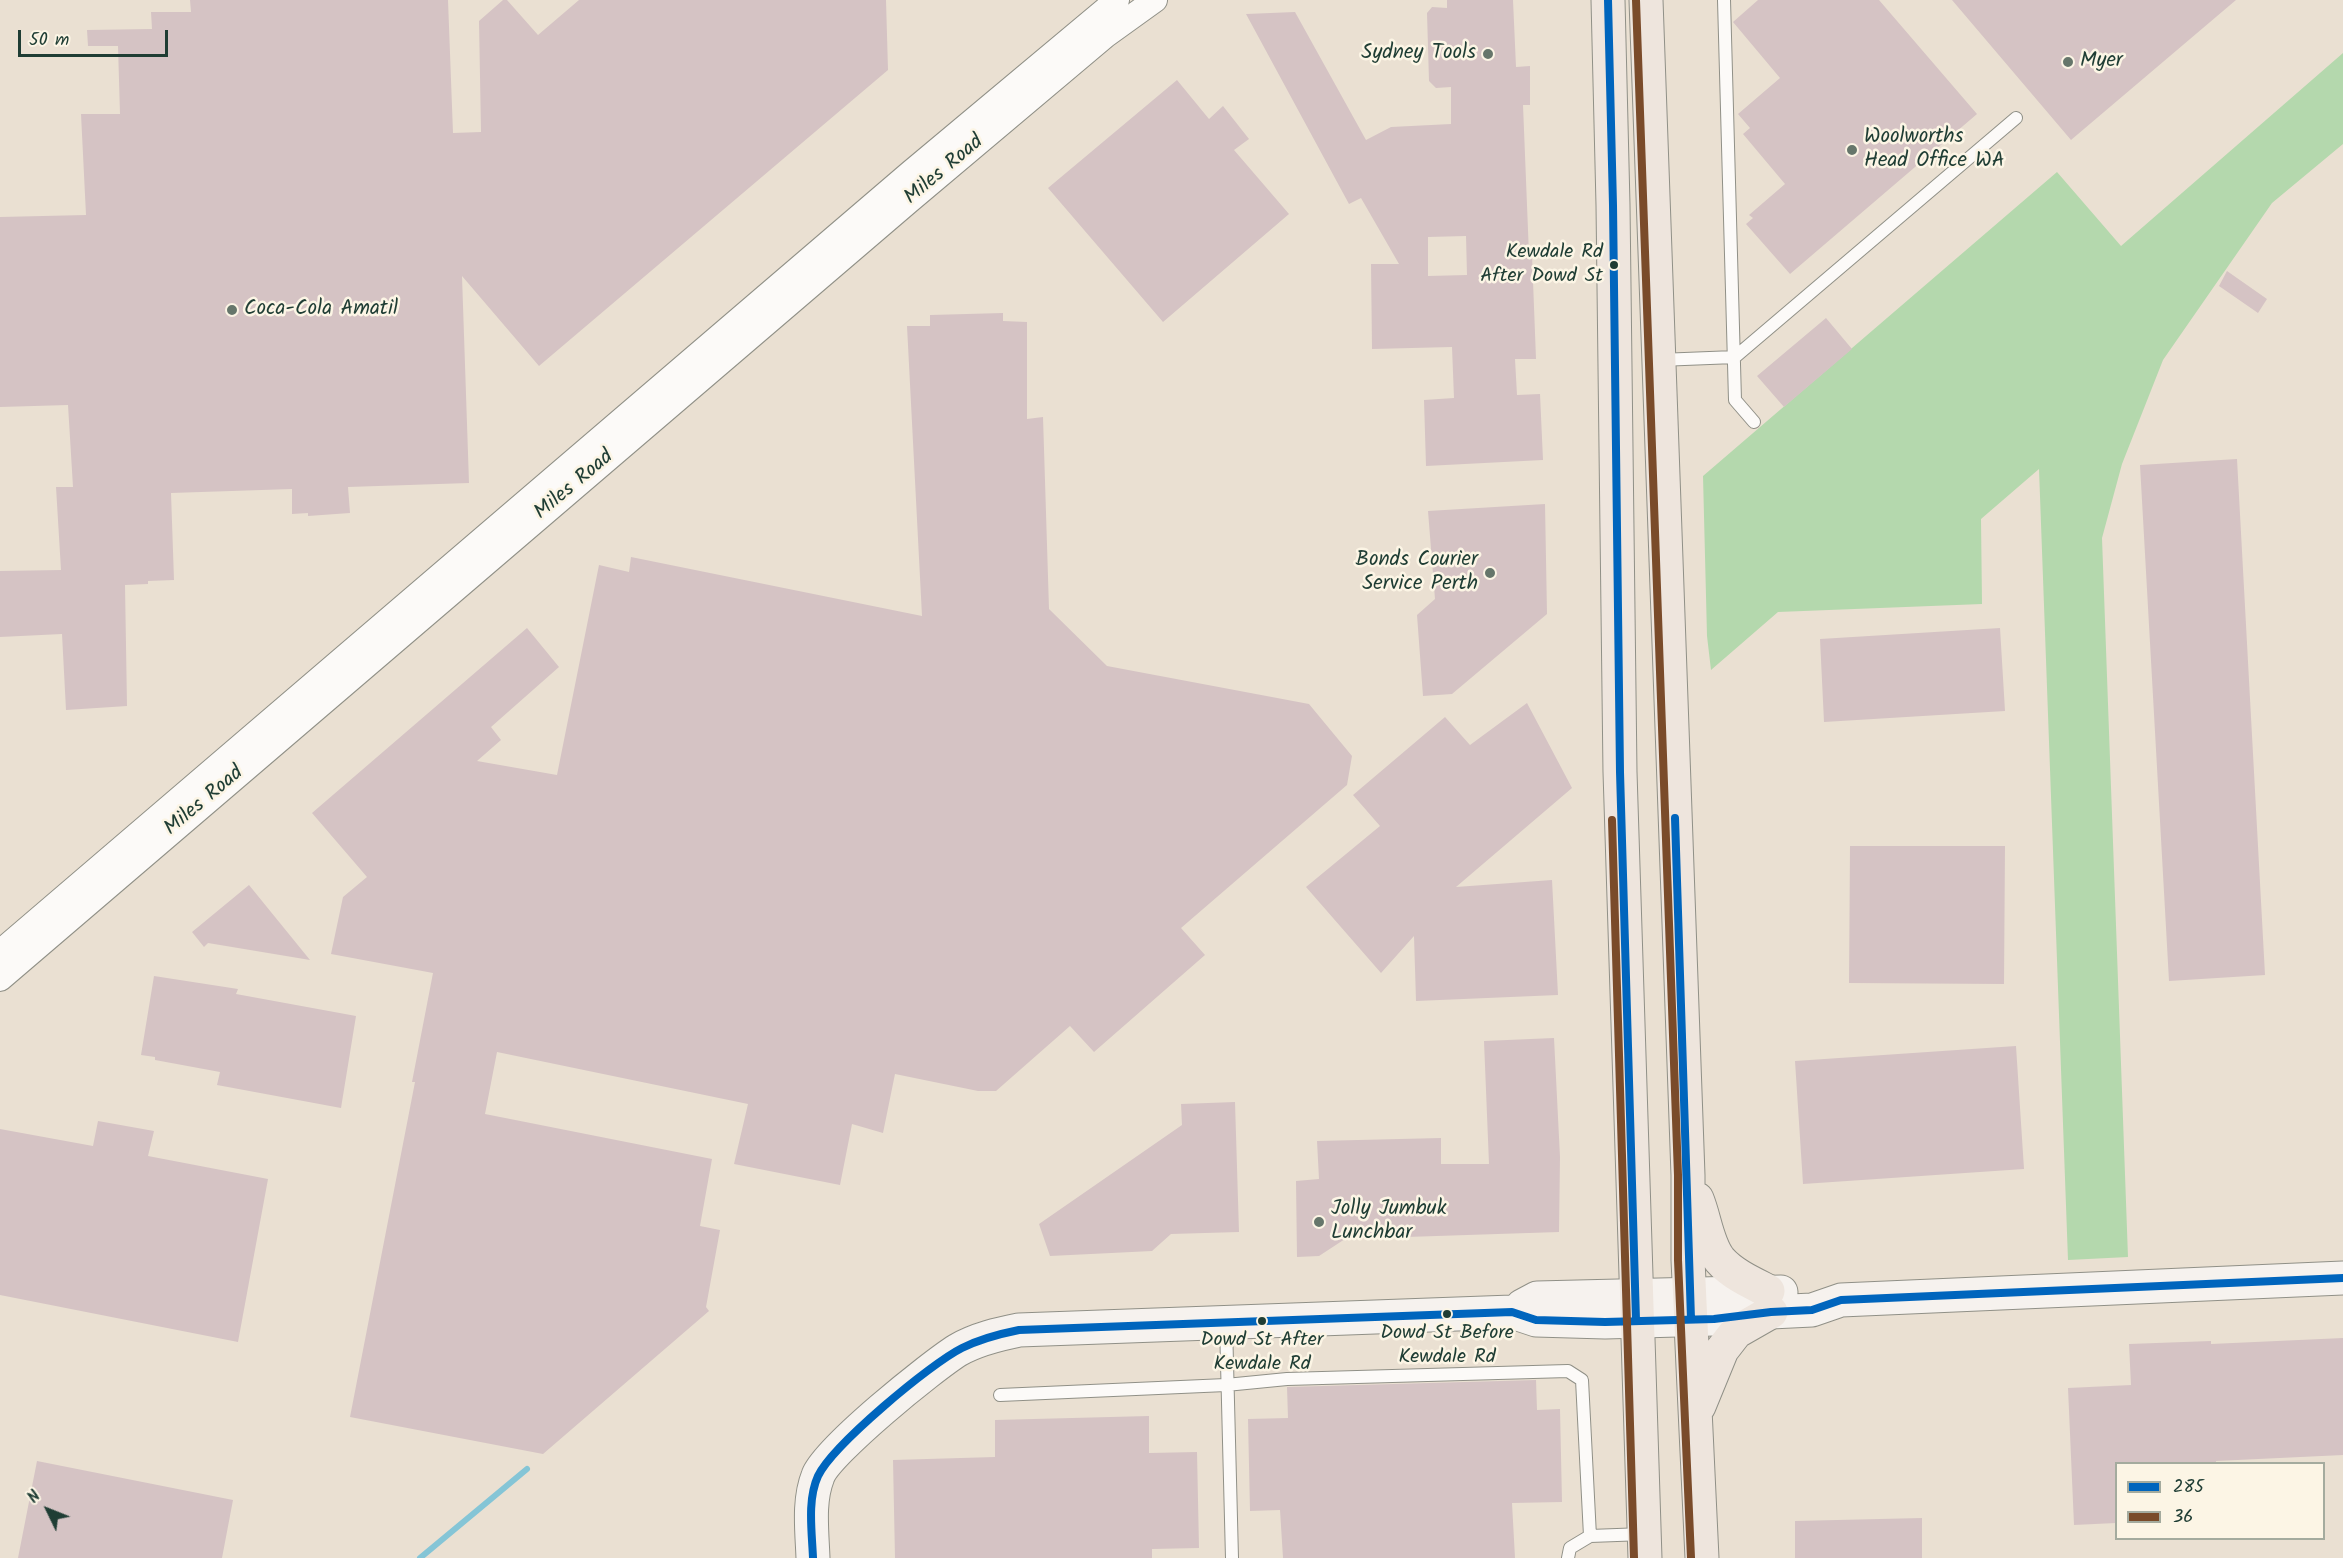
<!DOCTYPE html>
<style>
body{margin:0}
#map{position:relative;width:2343px;height:1558px;overflow:hidden;background:#eae0d2;font-family:Kalam,sans-serif}
canvas{display:block}
.legend{position:absolute;left:2115px;top:1462px;width:210px;height:78px;box-sizing:border-box;background:#fcf5e5;border:2px solid #a4ab9e;margin:0;padding:8px 10px;list-style:none;font-size:18px;color:#1f3d34}
.legend li{display:flex;align-items:center;gap:12px;height:30px}
.legend b{width:30px;border:2px solid #a4ab9e}
.north{position:absolute;left:18px;top:1480px;width:60px;height:60px;-webkit-text-stroke:4px #fcf5e5;paint-order:stroke;rotate:313deg;font-size:16px;font-weight:700;line-height:24px;text-align:center;color:#1f3d34}
.north::after{content:'';display:block;margin:auto;width:21px;height:27px;background:#1f3d34;clip-path:polygon(50% 0,100% 100%,50% 72%,0 100%)}
.scale{position:absolute;left:18px;top:30px;width:150px;height:27px;box-sizing:border-box;border:3px solid #1f3d34;border-top:0;padding-left:8px;font-size:18px;line-height:21px;white-space:nowrap;color:#1f3d34;-webkit-text-stroke:4px #fcf5e5;paint-order:stroke}
</style>
<div id="map">
<canvas width="2343" height="1558"></canvas>
<ul class="legend">
<li><b style="height:8px;background:#0065bd"></b>285</li>
<li><b style="height:8px;background:#7a4b2a"></b>36</li>
</ul>
<div class="north">N</div>
<div class="scale">50 m</div>
</div>
<script>
const ctx = document.querySelector('canvas').getContext('2d');
ctx.lineJoin = 'round';
function fillPath(path, color) { ctx.fillStyle = color; ctx.fill(path, 'evenodd'); }
function trace(path, color, width, dash) { ctx.strokeStyle = color; ctx.lineWidth = width; ctx.lineCap = dash ? 'butt' : 'round'; ctx.setLineDash(dash || []); ctx.stroke(path); }
function drawText(font, color, halo, rows, align = 'center') {
  ctx.font = font + ' Kalam,sans-serif'; ctx.lineWidth = 5; ctx.setLineDash([]); ctx.textBaseline = 'middle'; ctx.strokeStyle = halo; ctx.fillStyle = color; for (const [text, x, y, turn = 0] of rows) {
    ctx.save(); ctx.translate(x, y); ctx.rotate((+turn || 0) * Math.PI / 180); ctx.textAlign = isNaN(turn) ? turn : align; if (halo) ctx.strokeText(text, 0, 0); ctx.fillText(text, 0, 0); ctx.restore();
  }
}
fillPath(new Path2D(`
 M2343,53V144L2272,203L2163,360L2122,464L2102,538L2128,1257L2068,1260L2039,469L1981,519L1982,604L1778,612L1711,670L1707,636L1703,476L2057,172L2121,246Z`), '#b4d8ad');
trace(new Path2D(`
 M420,1558L527,1469`), '#85c5d6', 6);
fillPath(new Path2D(`
 M190,0H448L453,133L481,132L479,21L503,0H507L538,35L579,0H886L888,70L539,366L462,276L469,483L348,487L350,513L308,516V513L292,514V489L171,493L174,580L148,581V584L125,585L127,706L66,710L62,634L0,637V571L61,570L56,487H73L68,405L0,407V217L86,215L81,114H120L118,46H88L87,30L152,29L151,12H191Z
 M1447,0H1513L1516,67L1530,66V105H1523L1529,255H1532L1536,359H1515L1517,395L1540,394L1543,460L1426,466L1424,400L1454,398L1452,347L1372,349L1371,264H1399L1361,198L1349,204L1246,14L1295,12L1366,140L1391,127L1451,124V87L1436,88L1429,81L1427,13L1432,7L1447,8ZM1466,236L1467,275L1428,276V237Z
 M1758,0H1879L1977,114L1790,274L1746,224L1753,218L1749,215L1785,184L1743,134L1750,128L1738,114L1780,78L1733,22Z
 M1952,0H2236L2071,140Z
 M1177,80L1209,119L1223,106L1249,139L1234,150L1289,214L1163,322L1048,188Z
 M2227,271L2267,299L2258,313L2219,286Z
 M1003,313V321L1027,322V419L1043,417L1049,609L1107,666L1309,704L1352,756L1347,785L1181,928L1205,955L1094,1052L1070,1026L996,1091H978L895,1074L883,1133L852,1124L840,1185L734,1164L748,1104L497,1052L485,1114L712,1159L700,1226L720,1230L706,1307L709,1311L543,1454L350,1417L415,1082H412L433,973L331,954L343,897L367,877L312,813L527,628L559,667L491,727L501,740L477,761L557,775L599,565L629,572L631,557L922,616L907,326H930V315Z
 M1826,318L1852,349L1784,407L1757,376Z
 M2237,459L2265,975L2169,981L2140,465Z
 M1545,504L1547,614L1452,694L1423,696L1417,615L1435,599L1428,511Z
 M2000,628L2005,711L1824,722L1820,639Z
 M1527,703L1572,788L1456,887L1552,880L1558,995L1416,1001L1414,936L1381,973L1306,887L1380,826L1353,795L1445,717L1470,745Z
 M1850,846H2005L2004,984L1849,983Z
 M249,885L310,960L208,943L204,947L192,932Z
 M154,976L238,989L236,994L356,1016L341,1108L217,1085L220,1072L155,1060V1057L141,1055Z
 M1554,1038L1560,1157L1559,1232L1345,1239L1319,1256L1297,1257L1296,1181L1319,1179L1317,1141L1441,1138V1164H1489L1484,1041Z
 M2016,1046L2024,1169L1803,1184L1795,1061Z
 M1235,1102L1239,1232L1171,1234L1152,1251L1050,1256L1039,1224L1182,1125L1181,1104Z
 M98,1121L154,1131L148,1156L268,1179L238,1342L0,1295V1129L93,1146Z
 M2343,1338V1455L2216,1461V1464H2116V1523L2074,1525L2068,1388L2131,1385L2129,1344L2211,1341V1344Z
 M1536,1380L1537,1410L1560,1409L1562,1502L1512,1503L1515,1558H1283L1280,1510L1250,1511L1248,1419L1288,1418L1287,1387Z
 M1149,1416V1453L1197,1452L1199,1548L1152,1549V1558H895L893,1460L995,1457V1420Z
 M37,1461L233,1500L222,1558H18Z
 M1922,1518V1558H1795V1521Z`), '#d5c3c4');
const lane = new Path2D(`
 M1724,0L1735,400L1754,422
 M1659,360L1735,357L2016,118
 M1226,1324L1232,1558
 M1000,1395L1226,1385L1287,1379L1568,1371L1582,1380L1590,1536L1644,1534
 M1568,1558L1570,1548L1590,1536`);
const street = new Path2D(`
 M0,952L910,173L1117,0
 M0,979L908,202L1105,36L1155,0`);
const secondary = new Path2D(`
 M1522,1306L1537,1298L1781,1292
 M813,1558C812,1531 808,1501 818,1476C827,1451 932,1366 958,1350C977,1339 999,1334 1019,1330L1512,1312L1536,1320L1605,1322L1714,1319L1771,1312L1812,1310L1841,1300L2343,1278`);
const primary = new Path2D(`
 M1608,0L1613,205L1620,772L1645,1558
 M1646,0L1688,1175V1260L1702,1558
 M1697,1199C1705,1218 1707,1244 1720,1260C1732,1274 1752,1283 1768,1291
 M1699,1406L1722,1350L1736,1332L1771,1312`);
trace(lane, '#909087', 14);
trace(street, '#909087', 26);
trace(secondary, '#909087', 35);
trace(primary, '#909087', 35);
trace(lane, '#fcfaf8', 12);
trace(street, '#fcfaf8', 24);
trace(secondary, '#f6f2ee', 33);
trace(primary, '#eee5dd', 33);
trace(new Path2D(`
 M1608,0L1613,205L1620,772L1636,1320
 M1675,818L1691,1319
 M813,1558C812,1532 807,1500 818,1476C833,1445 930,1364 962,1348C980,1339 999,1334 1019,1330L1512,1312L1536,1320L1605,1322L1714,1319L1771,1312L1812,1310L1841,1300L2343,1278`), '#0065bd', 8);
trace(new Path2D(`
 M1636,0L1678,1175V1260L1691,1558
 M1612,820L1634,1558`), '#7a4b2a', 8);
for (const [x, y, r, color] of [
 [1488,54,6,"#66766b"],
 [2068,62,6,"#66766b"],
 [1852,150,6,"#66766b"],
 [1614,265,5,"#1f3d34"],
 [232,310,6,"#66766b"],
 [1490,573,6,"#66766b"],
 [1319,1222,6,"#66766b"],
 [1447,1314,5,"#1f3d34"],
 [1262,1321,5,"#1f3d34"]
]) { const dot = new Path2D(); dot.arc(x, y, r, 0, 2 * Math.PI); ctx.fillStyle = color; ctx.fill(dot); trace(dot, '#fcf5e5', 2); }
drawText('20px', '#1f3d34', '#fcf5e5', [
 ["Kewdale Rd",1603,254,"right"],
 ["After Dowd St",1603,278,"right"],
 ["Dowd St Before",1447,1335],
 ["Kewdale Rd",1447,1359],
 ["Dowd St After",1262,1342],
 ["Kewdale Rd",1262,1366]
]);
drawText('21px', '#1f3d34', '#fcf5e5', [
 ["Sydney Tools",1476,54,"right"],
 ["Myer",2080,62],
 ["Woolworths",1864,138],
 ["Head Office WA",1864,162],
 ["Coca-Cola Amatil",244,310],
 ["Bonds Courier",1478,561,"right"],
 ["Service Perth",1478,585,"right"],
 ["Jolly Jumbuk",1331,1210],
 ["Lunchbar",1331,1234]
], 'left');
drawText('21px', '#1f3d34', '#fcf5e5', [
 ["Miles Road",945,171,-40],
 ["Miles Road",575,486,-40],
 ["Miles Road",205,802,-40]
]);
</script>
